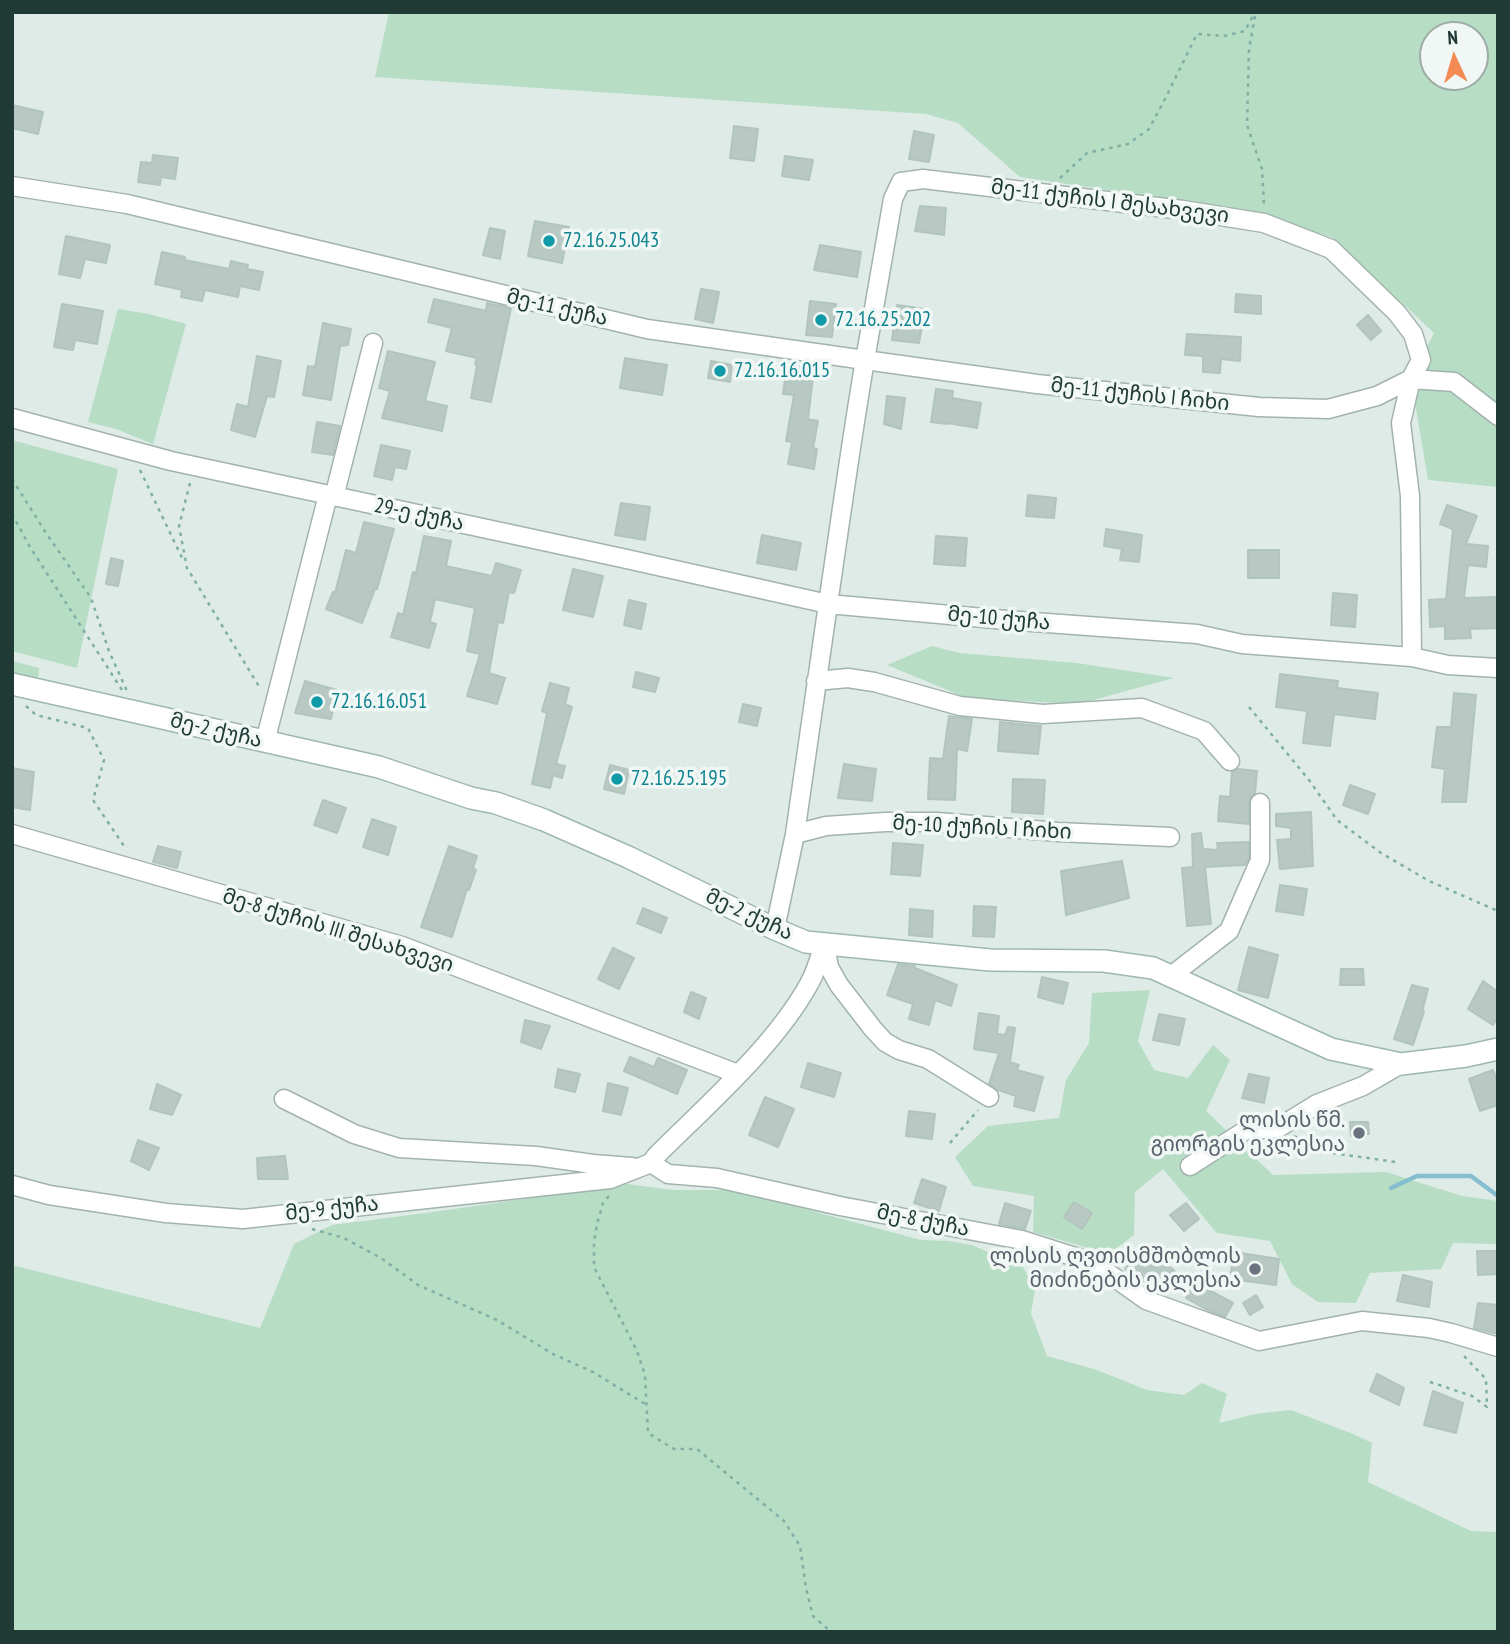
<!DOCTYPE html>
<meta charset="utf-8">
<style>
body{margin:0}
#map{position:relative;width:1510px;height:1644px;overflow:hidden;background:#dfebe7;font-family:"PT Sans Narrow",sans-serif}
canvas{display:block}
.frame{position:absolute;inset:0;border:14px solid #203b36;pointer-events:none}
.north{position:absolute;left:1419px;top:21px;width:70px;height:70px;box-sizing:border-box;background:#f0f7f4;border:2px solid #9daca8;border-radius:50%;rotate:356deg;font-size:19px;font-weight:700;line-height:28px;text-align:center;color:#203b36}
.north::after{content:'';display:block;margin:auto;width:24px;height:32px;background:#f48b54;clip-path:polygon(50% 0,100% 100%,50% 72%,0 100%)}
</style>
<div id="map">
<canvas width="1510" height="1644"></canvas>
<div class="frame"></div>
<div class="north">N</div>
</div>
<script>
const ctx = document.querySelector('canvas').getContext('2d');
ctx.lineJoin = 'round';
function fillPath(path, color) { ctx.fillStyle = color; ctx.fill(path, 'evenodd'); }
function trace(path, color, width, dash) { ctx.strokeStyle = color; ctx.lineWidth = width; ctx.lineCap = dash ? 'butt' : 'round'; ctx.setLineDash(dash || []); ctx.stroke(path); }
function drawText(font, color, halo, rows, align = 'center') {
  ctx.font = font + ' "PT Sans Narrow","Noto Sans Georgian",sans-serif'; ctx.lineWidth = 7; ctx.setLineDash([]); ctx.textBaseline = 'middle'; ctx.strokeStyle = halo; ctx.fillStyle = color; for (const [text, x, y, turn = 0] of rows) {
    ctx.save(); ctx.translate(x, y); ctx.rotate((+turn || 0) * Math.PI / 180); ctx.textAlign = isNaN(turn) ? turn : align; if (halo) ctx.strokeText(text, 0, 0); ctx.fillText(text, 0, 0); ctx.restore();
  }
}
fillPath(new Path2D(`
 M389,12H1498V487L1428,480L1411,379L1434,333L1332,237L1243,210L1020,177L958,123L926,114L375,77ZM1433,35H1475V77H1433Z
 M118,309L149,314L186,324L153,444L116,429L88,422Z
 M12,440L118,469L77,668L12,651Z
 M932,646L959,653L1077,663L1174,678L1078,704L967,698L887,665Z
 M12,661L39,668L38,682L12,677Z
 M1150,990L1138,1041L1154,1070L1188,1078L1213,1045L1230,1060L1206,1111L1273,1175L1386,1172L1462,1196L1498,1201V1244L1453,1243L1441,1269L1370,1273L1356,1303L1318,1302L1292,1284L1270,1241L1217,1233L1163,1169L1135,1192L1134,1235L1109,1254L1033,1232L1034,1196L973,1186L955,1157L988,1126L1059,1118L1066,1080L1089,1043L1092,993Z
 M627,1184L673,1190H734L921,1240L948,1241L972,1245L1023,1267L1035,1291L1031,1313L1047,1356L1097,1370L1147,1390L1184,1395L1202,1383L1227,1394L1219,1423L1255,1414L1291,1410L1353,1434L1372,1443L1368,1482L1471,1531L1498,1532V1632H12V1265L260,1328L294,1244L332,1225L433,1212Z`), '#b7ddc5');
trace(new Path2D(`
 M1391,1188L1417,1176H1471L1498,1196`), '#86bed1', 4.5);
const building = new Path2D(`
 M12,105L43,112L38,134L12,128Z
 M734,126L758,129L754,161L730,158Z
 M914,131L934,135L929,162L909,159Z
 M153,155L178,158L175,179L161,177L160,185L138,182L141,162L152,163Z
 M785,156L813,160L809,180L782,176Z
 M920,206L946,208L944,235L915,231Z
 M535,221L569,227L562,263L528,256Z
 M490,228L505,231L500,259L483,255Z
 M66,236L110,245L106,263L85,259L80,278L59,274Z
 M820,245L861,252L857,277L814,270Z
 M162,252L185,257V260L229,269L231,261L248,265L247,269L263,272L259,290L240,286L238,297L205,290L202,301L181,297L182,290L155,284Z
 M701,289L719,292L713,323L695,319Z
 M1236,294L1261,296V314L1235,312Z
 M434,299L486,311L487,303L511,308L491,402L471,398L477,365L475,364L477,358L446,351L452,328L428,322Z
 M810,301L836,304L832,337L806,335Z
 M62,304L103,311L97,344L75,340L73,350L54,347Z
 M897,305L925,309L919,343L892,340Z
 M1368,315L1381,331L1371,340L1357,325Z
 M323,323L351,329L348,345L340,346L331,400L303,395L308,366L315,367Z
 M1187,334L1241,337L1240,361L1221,359L1220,373L1203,372V356L1185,355Z
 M388,351L435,362L425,401L447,406L442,431L382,418L390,391L379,388Z
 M257,356L281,361L274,397L267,396L255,437L231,430L237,404L248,407Z
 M625,358L667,365L662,395L620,388Z
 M711,361L732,365L730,382L708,378Z
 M787,365L814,369L808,419L818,421L813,448L817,449L814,469L788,464L792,442L786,441L794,395L783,394Z
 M936,389L953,391L952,398L981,403L977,428L948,423V424L931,422Z
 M887,396L905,398L901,429L884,424Z
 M317,422L340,426L333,455L312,452Z
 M381,445L410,451L406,469L395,467L392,480L374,476Z
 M1028,495L1056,498L1054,518L1026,516Z
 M621,503L650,507L645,540L615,535Z
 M1447,505L1477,516L1466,544L1488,546L1486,567L1468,565L1464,598L1498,597V628L1470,629L1471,638L1445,639V626L1430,627L1429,600L1446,599L1453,529L1440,524Z
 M364,522L394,529L377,589H375L362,623L326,609L333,592L335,593L346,550L356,553Z
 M1106,529L1142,535L1139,562L1120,560L1122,549L1104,546Z
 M762,535L801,543L796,570L757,563Z
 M424,536L451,541L446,566L492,576L496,563L521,570L514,593L509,592L503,623L498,622L489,673L505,678L497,704L467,696L480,654L467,651L475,608L435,599L430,622L436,624L429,648L391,637L398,613L403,615L413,572L416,573Z
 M936,536L967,538L965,566L934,564Z
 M1248,550H1279V578H1248Z
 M111,558L123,561L118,586L106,584Z
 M573,569L603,576L593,617L563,610Z
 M1333,593L1357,595L1355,627L1331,625Z
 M629,600L646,604L641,629L624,625Z
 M636,672L659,678L655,692L633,687Z
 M1280,674L1338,681L1337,688L1378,693L1375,719L1334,714L1330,746L1303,743L1307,711L1276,707Z
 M305,681L337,690L331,719L295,713Z
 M550,683L569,688L565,704L572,707L556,764L565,766L562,778L553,775L550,788L532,784L547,713L542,711Z
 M1454,693L1476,695L1466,802H1442L1445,769L1432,767L1437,727H1451Z
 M743,704L761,708L757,726L739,722Z
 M949,716L972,719L967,751L957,749L955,800L928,799L930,758L943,759Z
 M1000,722L1041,726L1038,754L998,751Z
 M844,764L876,769L872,801L838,798Z
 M610,765L629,770L624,794L604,789Z
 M12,768L34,772L30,810L12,807Z
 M1238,769L1257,771L1255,793L1251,797L1249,802V824L1218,821L1220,796L1230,797L1232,772Z
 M1013,779L1045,780L1043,814L1012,812Z
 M1350,785L1375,794L1368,814L1343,805Z
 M323,800L346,808L337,833L314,825Z
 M1311,812L1313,866L1280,869L1277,840L1291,839V828L1276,826V814Z
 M372,819L396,827L388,855L363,847Z
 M1201,833L1203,849L1218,850L1217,843L1249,842V858L1245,865L1205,867L1211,924L1187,926L1182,868L1193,867L1192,834Z
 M893,843L923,845L920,876L891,874Z
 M158,846L181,852L177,868L153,862Z
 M449,846L477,856L473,868L476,870L469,890L467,889L452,937L421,927Z
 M1122,861L1129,898L1066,915L1061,871Z
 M1280,885L1307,889L1303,915L1276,911Z
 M974,906L996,907L994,937L973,936Z
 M643,908L667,918L661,933L637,923Z
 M910,909L933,911L932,937L909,935Z
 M1249,947L1278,955L1268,998L1238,990Z
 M613,948L634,958L619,989L598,979Z
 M898,964L915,966V968L957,985L951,1006L935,1000L929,1025L909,1019L913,1004L887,995Z
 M1341,969H1363L1364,985H1340Z
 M1042,977L1068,983L1063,1004L1038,997Z
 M1483,981L1498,992V1016L1493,1025L1468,1009Z
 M1412,985L1428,989L1422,1012H1424L1413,1045L1394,1039Z
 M691,992L706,998L699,1019L684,1012Z
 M979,1013L999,1016L997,1034L1005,1035L1008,1027L1015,1028L1010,1062L1019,1065L1017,1070L1043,1077L1034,1111L1014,1106L1016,1096L998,1090L989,1084L999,1053L974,1049Z
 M1159,1014L1185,1019L1179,1045L1153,1040Z
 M525,1020L550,1026L541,1049L521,1042Z
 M630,1057L654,1067L658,1058L687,1070L677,1094L624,1071Z
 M808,1063L841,1073L834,1097L801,1087Z
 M558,1069L580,1074L575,1092L555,1087Z
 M1493,1070L1498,1082V1105L1480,1111L1469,1079Z
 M1249,1074L1269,1078L1264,1103L1242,1098Z
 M608,1083L628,1088L621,1115L603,1111Z
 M157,1084L181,1095L172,1115L150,1109Z
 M765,1097L794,1109L778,1147L749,1135Z
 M909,1111L935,1114L932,1139L906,1136Z
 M1350,1122H1368L1369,1134L1351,1136Z
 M138,1140L159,1148L149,1170L131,1161Z
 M285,1156L288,1179H258L257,1158Z
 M922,1179L946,1187L939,1211L914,1203Z
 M1074,1202L1092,1213L1082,1229L1064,1217Z
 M1005,1203L1031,1211L1025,1229L999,1224Z
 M1186,1203L1199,1219L1184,1231L1170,1215Z
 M1143,1247L1175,1271H1172L1156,1291L1125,1269Z
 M1477,1251H1497L1498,1274L1478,1275Z
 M1234,1252L1279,1259L1276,1285L1230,1279Z
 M1403,1275L1432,1282L1429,1307L1397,1301Z
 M1194,1282L1233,1303L1225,1317L1209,1311L1186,1298Z
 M1256,1295L1263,1307L1250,1315L1243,1303Z
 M1478,1303L1498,1305V1334L1474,1328Z
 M1377,1374L1404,1388L1399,1405L1370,1391Z
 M1433,1391L1463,1403L1456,1433L1424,1425Z`);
fillPath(building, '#b8c8c3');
trace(building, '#b2c4be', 2);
const minor = new Path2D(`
 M12,186L127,204L647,329L865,360C851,442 840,523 828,604L622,558L171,461L12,418
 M1411,379L1377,396L1328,409L1259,407L1037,384L865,360L893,199L901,182L923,179L1183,210L1264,223L1331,249L1397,313L1413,334L1421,360L1411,379L1401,423L1410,496L1412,657
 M1411,379L1454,382L1498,416
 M334,497L373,343
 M816,681L848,678L874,682L960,706L1043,714L1142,708L1204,731L1230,761
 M265,742L328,495
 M12,834L402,946L738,1074
 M795,834L826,826L885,822H937L1058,832L1170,837
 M775,929L795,834L828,604L1006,620L1197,634L1242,644L1412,657L1448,665L1498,668
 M825,947L829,967L839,985L873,1029L885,1042L899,1050L928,1059L989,1097
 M1171,976L1229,931L1260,860V803
 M284,1099L354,1134L399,1148L536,1156L593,1164L632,1167
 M651,1163L668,1174L717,1178L840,1206L1022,1240L1094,1263L1146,1300L1259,1341L1362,1321L1429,1328L1451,1333L1498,1347
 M651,1163L656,1156C707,1105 774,1047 809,984C816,972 820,957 824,944
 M1190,1166L1246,1130L1278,1128L1317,1104L1363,1086L1401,1064
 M12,1185L49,1195L166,1213L243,1219L610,1179L651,1163`);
const secondary = new Path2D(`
 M12,684L379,767L471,798L496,803L544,820L628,857L775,929L806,942L990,960L1104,961L1153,968L1331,1049L1401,1064L1466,1056L1498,1049`);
trace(minor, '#a2b3ae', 21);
trace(secondary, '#9eb7b0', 24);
trace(new Path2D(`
 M1255,16L1249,49L1247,125L1262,169L1264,205
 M1060,178L1087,153L1128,144L1149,129L1165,99L1197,34L1224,36L1245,31L1255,12
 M140,470L184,562
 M12,479L46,533L91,598L109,651L127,691
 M190,483L179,526L187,568L260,688
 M12,514L30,547L122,690
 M26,706L36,715L88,728L104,760L93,800L126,849
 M1249,707L1309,780L1337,820L1381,853L1429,881L1498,911
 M1294,1136L1326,1152L1395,1162
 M950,1143L978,1110
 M609,1196L603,1203L597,1224L594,1242V1267L637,1351L645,1375L648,1433L674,1449H697L784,1521L800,1546L806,1588L813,1616L831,1632
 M312,1229L344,1238L381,1258L418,1285L497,1320L553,1354L593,1372L645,1404
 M1430,1382L1472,1396L1487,1407L1486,1379L1462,1354`), '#7fafa5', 2.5, [3.5, 5]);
trace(minor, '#fff', 18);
trace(secondary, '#fff', 21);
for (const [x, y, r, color] of [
 [549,241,7,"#0f9aa8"],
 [821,320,7,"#0f9aa8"],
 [720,371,7,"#0f9aa8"],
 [317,702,7,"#0f9aa8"],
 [617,779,7,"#0f9aa8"],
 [1359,1133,7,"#6b7280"],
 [1255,1269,7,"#6b7280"]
]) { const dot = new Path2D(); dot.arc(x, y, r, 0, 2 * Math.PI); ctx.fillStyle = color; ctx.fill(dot); trace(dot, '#f0f7f4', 2.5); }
drawText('21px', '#203b36', '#f0f7f4', [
 ["მე-11 ქუჩის I შესახვევი",1110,202,7],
 ["მე-11 ქუჩა",557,308,13],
 ["მე-11 ქუჩის I ჩიხი",1140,395,6],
 ["29-ე ქუჩა",419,515,12],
 ["მე-10 ქუჩა",999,619,5],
 ["მე-2 ქუჩა",216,731,13],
 ["მე-10 ქუჩის I ჩიხი",982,828,3],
 ["მე-2 ქუჩა",749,915,25],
 ["მე-8 ქუჩის III შესახვევი",338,931,17],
 ["მე-9 ქუჩა",332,1209,-6],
 ["მე-8 ქუჩა",923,1221,11]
]);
drawText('21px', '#0d838f', '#f0f7f4', [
 ["72.16.25.043",563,241],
 ["72.16.25.202",835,320],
 ["72.16.16.015",734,371],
 ["72.16.16.051",331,702],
 ["72.16.25.195",631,779]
], 'left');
drawText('21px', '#5b616d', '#f0f7f4', [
 ["ლისის წმ.",1345,1121],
 ["გიორგის ეკლესია",1345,1145],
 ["ლისის ღვთისმშობლის",1241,1257],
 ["მიძინების ეკლესია",1241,1281]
], 'right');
</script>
